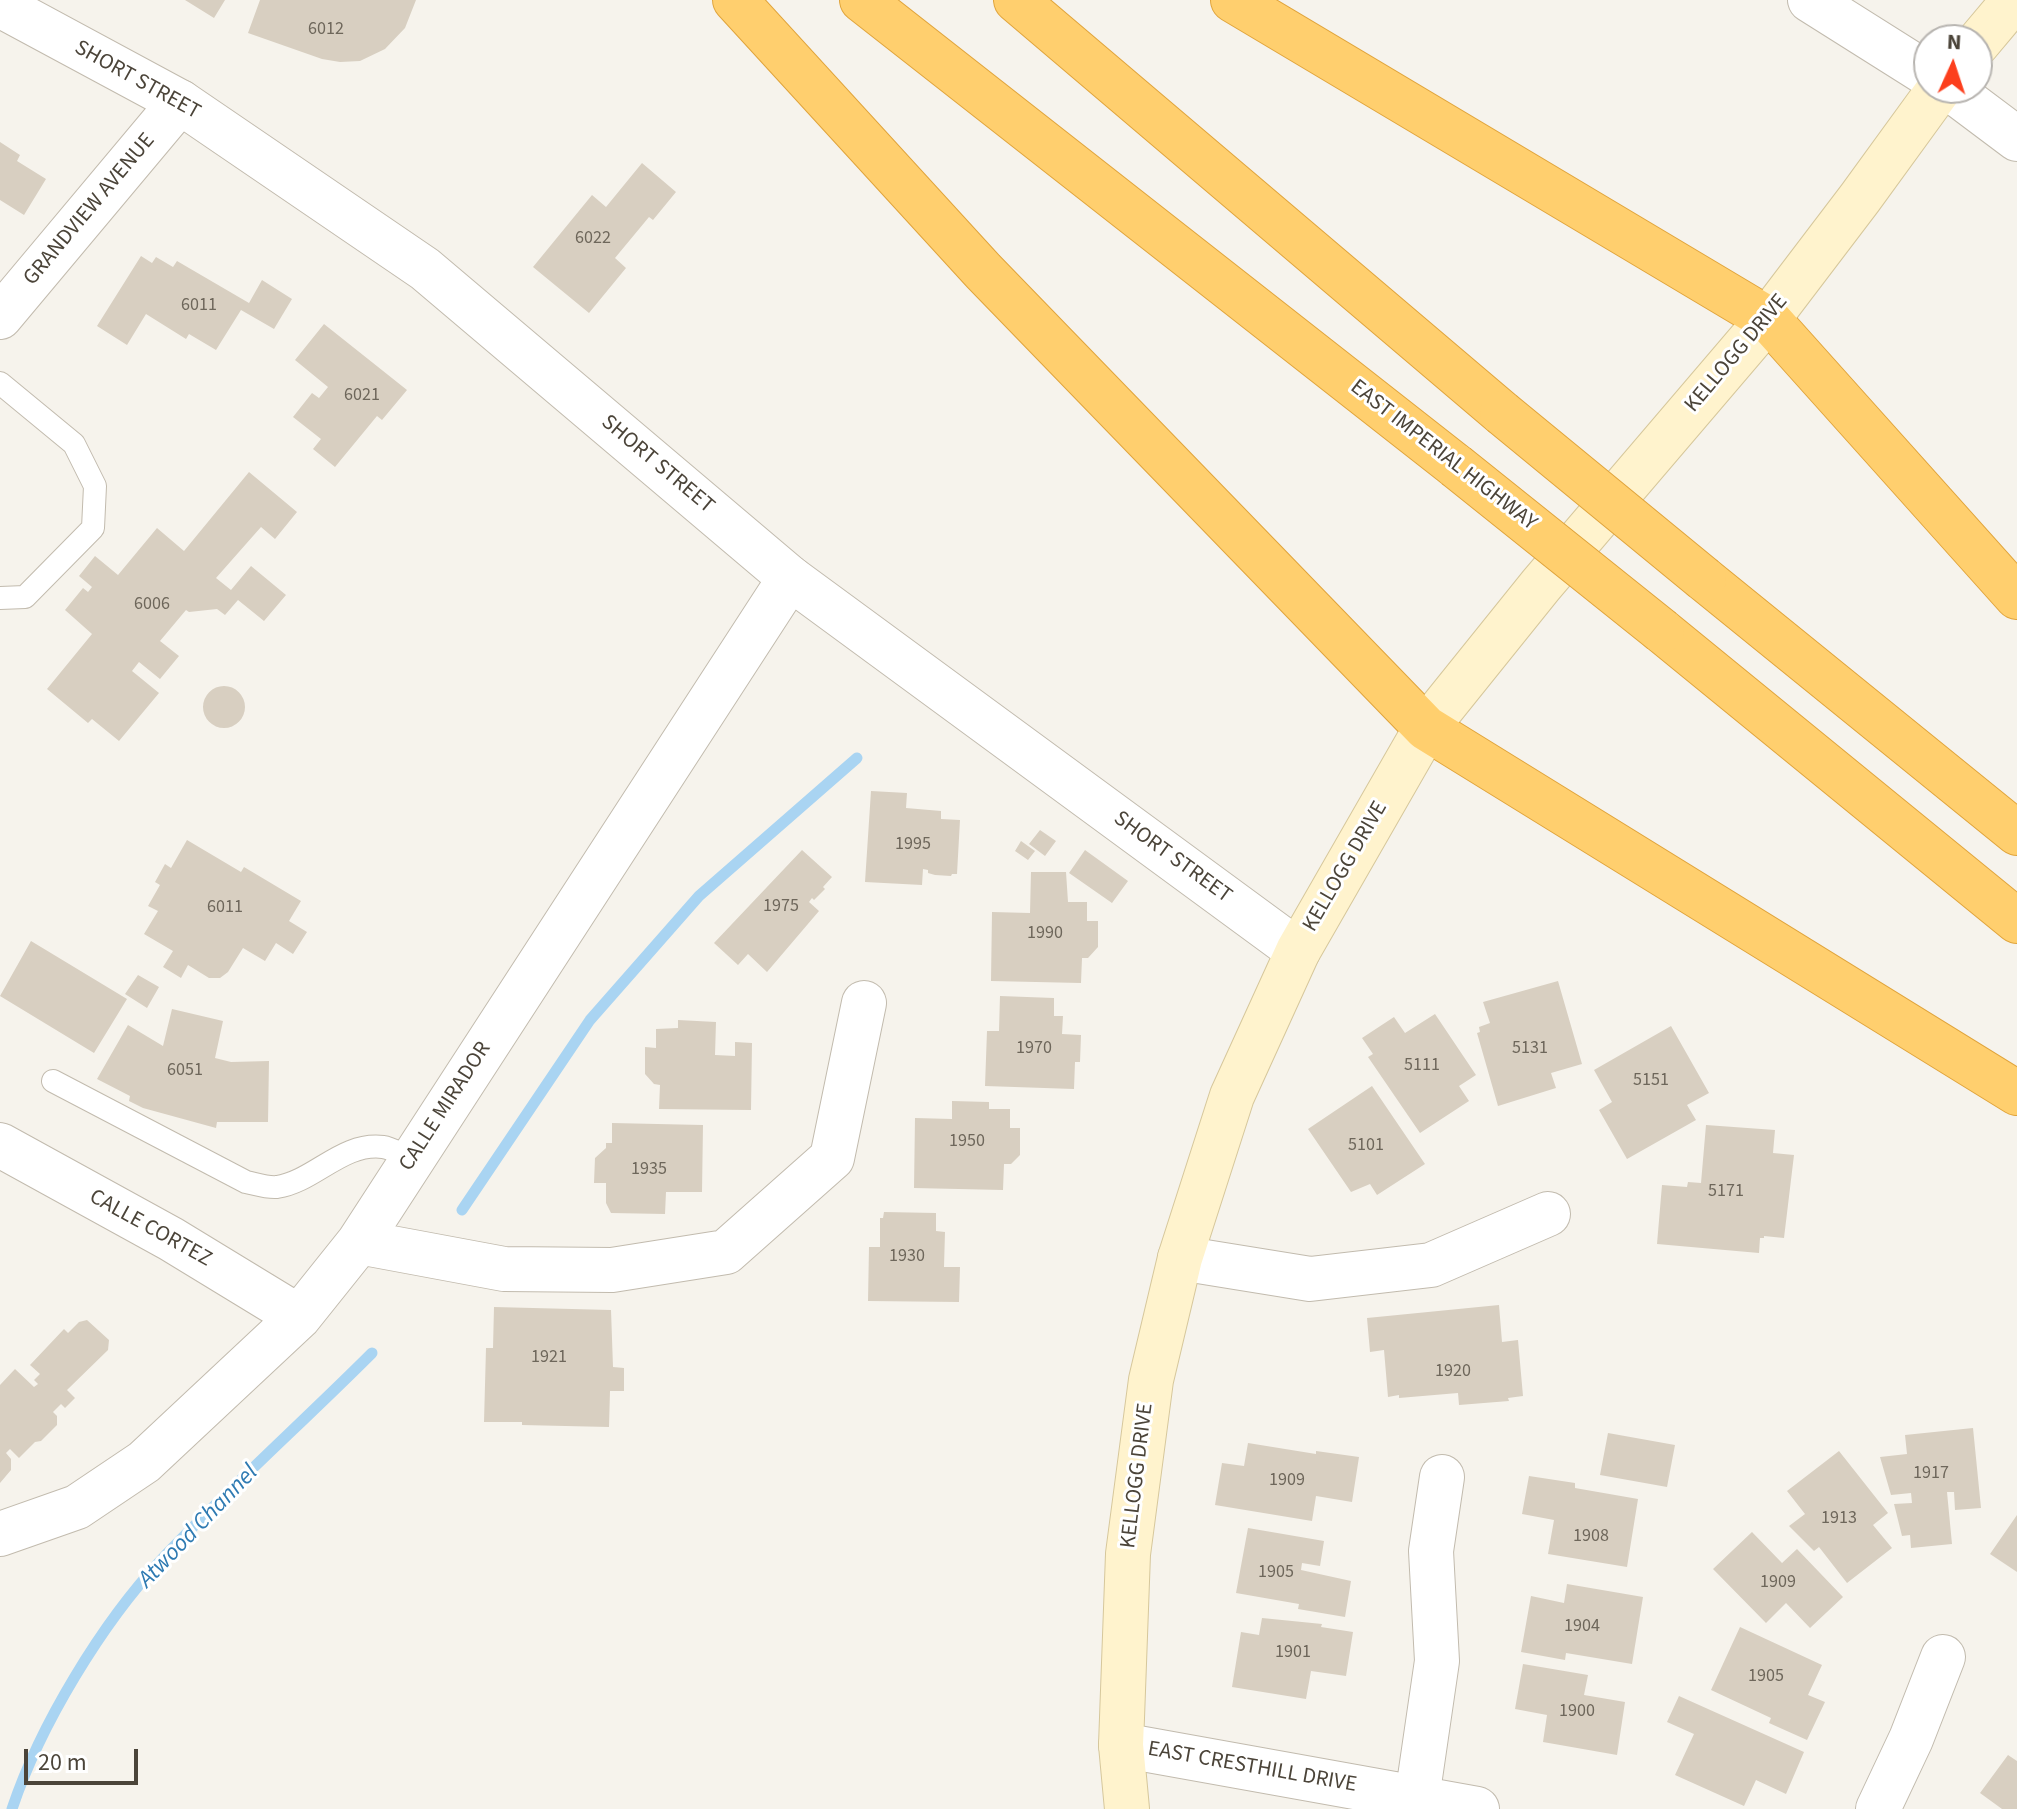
<!DOCTYPE html>
<style>
body{margin:0}
#map{position:relative;width:2017px;height:1809px;overflow:hidden;background:#f6f3ec;font-family:"Source Sans 3",sans-serif}
canvas{display:block}
.north{position:absolute;left:1913px;top:24px;width:80px;height:80px;box-sizing:border-box;background:#fff;border:2px solid #b7b4b0;border-radius:50%;rotate:3deg;font-size:22px;font-weight:700;line-height:32px;text-align:center;color:#4b4439}
.north::after{content:'';display:block;margin:auto;width:28px;height:36px;background:#fc3f1d;clip-path:polygon(50% 0,100% 100%,50% 72%,0 100%)}
.scale{position:absolute;left:24px;top:1749px;width:114px;height:36px;box-sizing:border-box;border:4px solid #4b4439;border-top:0;padding-left:10px;font-size:24px;line-height:28px;white-space:nowrap;color:#4b4439;-webkit-text-stroke:6px #fff;paint-order:stroke}
</style>
<div id="map">
<canvas width="2017" height="1809"></canvas>
<div class="north">N</div>
<div class="scale">20 m</div>
</div>
<script>
const ctx = document.querySelector('canvas').getContext('2d');
ctx.lineJoin = 'round';
function trace(path, color, width, dash) { ctx.strokeStyle = color; ctx.lineWidth = width; ctx.lineCap = dash ? 'butt' : 'round'; ctx.setLineDash(dash || []); ctx.stroke(path); }
function fillPath(path, color) { ctx.fillStyle = color; ctx.fill(path, 'evenodd'); }
function drawText(font, color, halo, rows, align = 'center') {
  ctx.font = font + ' "Source Sans 3",sans-serif'; ctx.lineWidth = 6; ctx.setLineDash([]); ctx.textBaseline = 'middle'; ctx.strokeStyle = halo; ctx.fillStyle = color; for (const [text, x, y, turn = 0] of rows) {
    ctx.save(); ctx.translate(x, y); ctx.rotate((+turn || 0) * Math.PI / 180); ctx.textAlign = isNaN(turn) ? turn : align; if (halo) ctx.strokeText(text, 0, 0); ctx.fillText(text, 0, 0); ctx.restore();
  }
}
trace(new Path2D(`
 M462,1210L590,1020L699,896L857,758
 M12,1809C40,1725 102,1623 162,1559C229,1488 303,1422 372,1353`), '#a9d4f2', 11);
fillPath(new Path2D(`
 M185,0H225L214,18Z
 M260,0H416L405,28L385,49L360,61L340,62L322,59L248,33Z
 M0,142L20,155L17,161L46,179L24,215L0,200Z
 M642,163L676,192L653,220L649,217L615,258L626,268L589,313L533,267L592,195L606,207Z
 M141,256L152,263L156,257L173,267L177,261L249,303L262,280L292,299L274,329L241,310L216,350L189,334L186,339L146,314L127,345L97,326Z
 M324,324L407,390L382,420L377,416L335,467L313,449L321,439L293,417L312,393L319,398L328,387L295,360Z
 M249,472L297,512L275,539L261,527L216,578L231,590L251,566L286,595L264,621L238,600L225,615L217,609L189,612L186,610L160,641L179,656L160,679L139,662L132,671L159,693L119,741L92,719L88,723L47,689L92,634L65,610L83,588L88,592L92,587L79,576L95,556L118,575L157,528L184,551Z
 M203 707a21 21 0 1 1 42 0a21 21 0 1 1-42 0Z
 M871,791L907,793L906,808L941,811V819L960,820L957,874H952L951,876L935,875L928,873V870L923,869L922,885L865,882Z
 M1040,830L1056,841L1045,856L1029,844Z
 M187,840L241,872L244,867L301,901L289,921L307,932L293,954L276,943L265,961L243,948L228,972L220,978H209L188,965L181,978L163,967L173,951L144,934L158,911L148,906L160,885L155,882L165,864L171,868Z
 M1021,841L1035,851L1028,860L1015,851Z
 M802,850L832,877L823,887L825,889L814,900L812,898L809,902L819,911L767,972L748,954L738,965L714,943Z
 M1085,850L1128,881L1112,903L1069,873Z
 M1031,872H1066L1068,902H1087V921H1098V947L1088,958H1082L1081,983L991,981L992,912L1030,913Z
 M31,941L127,999L94,1053L0,996Z
 M138,975L159,987L147,1008L125,994Z
 M1558,981L1582,1064L1551,1073L1556,1088L1498,1106L1477,1033L1480,1032L1479,1027L1490,1023L1483,1002Z
 M1000,996L1054,998V1016H1063L1062,1034L1081,1035L1080,1062H1075L1074,1089L985,1086L987,1031H999Z
 M172,1009L223,1021L215,1058L231,1062L269,1061L268,1122H217L216,1128L143,1108L129,1101L130,1096L97,1079L128,1025L163,1046Z
 M1435,1014L1476,1075L1459,1086L1469,1101L1420,1133L1368,1057L1373,1054L1362,1038L1394,1017L1405,1033Z
 M678,1020L716,1022L715,1055L735,1056V1042L752,1043L751,1110L659,1109L660,1085L654,1084L645,1074V1047L656,1048V1029L678,1028Z
 M1671,1026L1709,1093L1687,1105L1696,1120L1627,1159L1599,1110L1612,1102L1594,1070Z
 M1372,1086L1425,1164L1377,1195L1370,1184L1351,1192L1308,1129Z
 M952,1101L989,1102V1109H1010V1128H1020V1155L1011,1164H1004L1003,1190L914,1188L915,1118L952,1119Z
 M612,1123L703,1125L702,1192H666L665,1214L611,1213L606,1203V1183H594L595,1158L606,1148V1143H612Z
 M1706,1125L1775,1130L1773,1153L1794,1155L1784,1238L1764,1236V1238H1760L1759,1253L1657,1244L1662,1185L1687,1187L1688,1182L1701,1183Z
 M884,1212L936,1213V1231L945,1232L944,1267H960L959,1302L868,1301L869,1247H880V1218H883Z
 M1499,1305L1502,1342L1518,1340L1523,1396L1508,1398L1509,1401L1459,1405L1458,1393L1399,1398V1395L1388,1397L1384,1350L1370,1352L1367,1318Z
 M494,1307L611,1310L613,1367L624,1368V1391H610L609,1427L522,1425V1422H484L486,1348H493Z
 M87,1320L109,1340L108,1350L67,1390L75,1398L65,1408L61,1404L53,1412L57,1416V1425L41,1441L35,1442L19,1458L10,1449L6,1453L11,1459V1470L0,1483V1385L15,1369L34,1387L38,1384L34,1380L40,1374L30,1365L64,1329L68,1333L79,1322Z
 M1973,1428L1981,1508L1955,1510L1954,1492H1947L1952,1544L1911,1548L1910,1535L1902,1536L1894,1504L1912,1503L1911,1493L1891,1495L1880,1457L1907,1454L1905,1435Z
 M1608,1433L1675,1445L1667,1487L1600,1475Z
 M1248,1443L1316,1454V1451L1359,1457L1352,1502L1316,1496L1312,1521L1215,1505L1222,1463L1244,1466Z
 M1839,1451L1888,1513L1873,1525L1892,1548L1847,1583L1819,1547L1814,1551L1789,1526L1805,1514L1787,1491Z
 M1529,1476L1575,1483V1488L1638,1499L1627,1567L1548,1554L1554,1520L1522,1514Z
 M2017,1515V1572L1990,1554Z
 M1248,1528L1324,1541L1320,1566L1302,1563L1301,1570L1351,1581L1345,1617L1298,1609L1299,1604L1236,1593Z
 M1752,1532L1782,1563L1797,1549L1843,1597L1810,1628L1786,1603L1766,1623L1713,1569Z
 M1567,1584L1643,1597L1632,1664L1566,1653L1565,1660L1521,1652L1531,1596L1564,1603Z
 M1262,1618L1322,1624L1321,1627L1353,1632L1346,1676L1311,1671L1306,1699L1232,1687L1241,1632L1259,1635Z
 M1740,1627L1822,1665L1808,1695L1825,1702L1807,1740L1769,1723L1771,1718L1711,1690Z
 M1523,1664L1588,1675L1584,1695L1625,1702L1617,1755L1543,1742L1547,1715L1515,1709Z
 M1679,1696L1804,1752L1786,1794L1756,1780L1744,1806L1675,1775L1694,1734L1667,1722Z
 M2008,1755L2017,1761V1809H2002L1980,1793Z`), '#d8cfc1');
const service = new Path2D(`
 M0,383L74,444L95,486L93,528L25,597L0,598
 M53,1081L246,1182C256,1184 267,1188 277,1187C315,1181 342,1142 383,1147C392,1148 403,1156 412,1159`);
const minor = new Path2D(`
 M1810,0L1929,75
 M1949,88L2017,139
 M0,317L180,102
 M0,1145L171,1239L299,1317
 M359,1242L504,1269L612,1270L726,1252L832,1158L864,1003
 M1180,1258L1310,1279L1431,1265L1548,1214
 M0,1534L77,1507L144,1462L299,1317L359,1242L790,578
 M1121,1745L1477,1809
 M1417,1798L1437,1661L1431,1551L1442,1477
 M1878,1809L1911,1739L1943,1657`);
const tertiary = new Path2D(`
 M0,5L180,102L425,269L790,578L1298,951`);
const secondary = new Path2D(`
 M1977,44L2014,0
 M1127,1809L1121,1745L1128,1554L1151,1380L1180,1258L1232,1096L1298,951L1426,728L1541,585L1768,319L1860,198L1940,88`);
const motorway = new Path2D(`
 M735,0L983,271L1426,728L2017,1093
 M862,0L1456,466
 M1016,0L1502,413
 M1233,0L1768,319L2017,597
 M1704,579L2017,833
 M1662,631L2017,921`);
trace(service, '#c2bbae', 24);
trace(minor, '#c2bbae', 46);
trace(tertiary, '#c2bbae', 46);
trace(secondary, '#d6c79b', 46);
trace(motorway, '#e0a43c', 46);
trace(service, '#fff', 22);
trace(minor, '#fff', 44);
trace(tertiary, '#fff', 44);
trace(secondary, '#fff3cd', 44);
trace(motorway, '#ffcf6e', 44);
const motorwayBridge = new Path2D(`
 M1502,413L1704,579
 M1456,466L1662,631`);
trace(motorwayBridge, '#e0a43c', 46, []);
trace(motorwayBridge, '#ffcf6e', 44);
drawText('18px', '#6e675b', null, [
 ["6012",326,30],
 ["6022",593,239],
 ["6011",199,306],
 ["6021",362,396],
 ["6006",152,605],
 ["1995",913,845],
 ["1975",781,907],
 ["6011",225,908],
 ["1990",1045,934],
 ["1970",1034,1049],
 ["5131",1530,1049],
 ["5111",1422,1066],
 ["6051",185,1071],
 ["5151",1651,1081],
 ["1950",967,1142],
 ["5101",1366,1146],
 ["1935",649,1170],
 ["5171",1726,1192],
 ["1930",907,1257],
 ["1921",549,1358],
 ["1920",1453,1372],
 ["1917",1931,1474],
 ["1909",1287,1481],
 ["1913",1839,1519],
 ["1908",1591,1537],
 ["1905",1276,1573],
 ["1909",1778,1583],
 ["1904",1582,1627],
 ["1901",1293,1653],
 ["1905",1766,1677],
 ["1900",1577,1712]
]);
drawText('22px', '#4b4439', '#fff', [
 ["SHORT STREET",137,81,29],
 ["GRANDVIEW AVENUE",90,210,-50],
 ["KELLOGG DRIVE",1737,354,-50],
 ["EAST IMPERIAL HIGHWAY",1443,456,38],
 ["SHORT STREET",657,465,40],
 ["SHORT STREET",1172,858,36],
 ["KELLOGG DRIVE",1346,867,-60],
 ["CALLE MIRADOR",446,1107,-57],
 ["CALLE CORTEZ",150,1229,29],
 ["KELLOGG DRIVE",1138,1476,-83],
 ["EAST CRESTHILL DRIVE",1252,1768,10]
]);
drawText('italic 24px', '#2e7ab2', '#fff', [
 ["Atwood Channel",199,1527,-46]
]);
</script>
